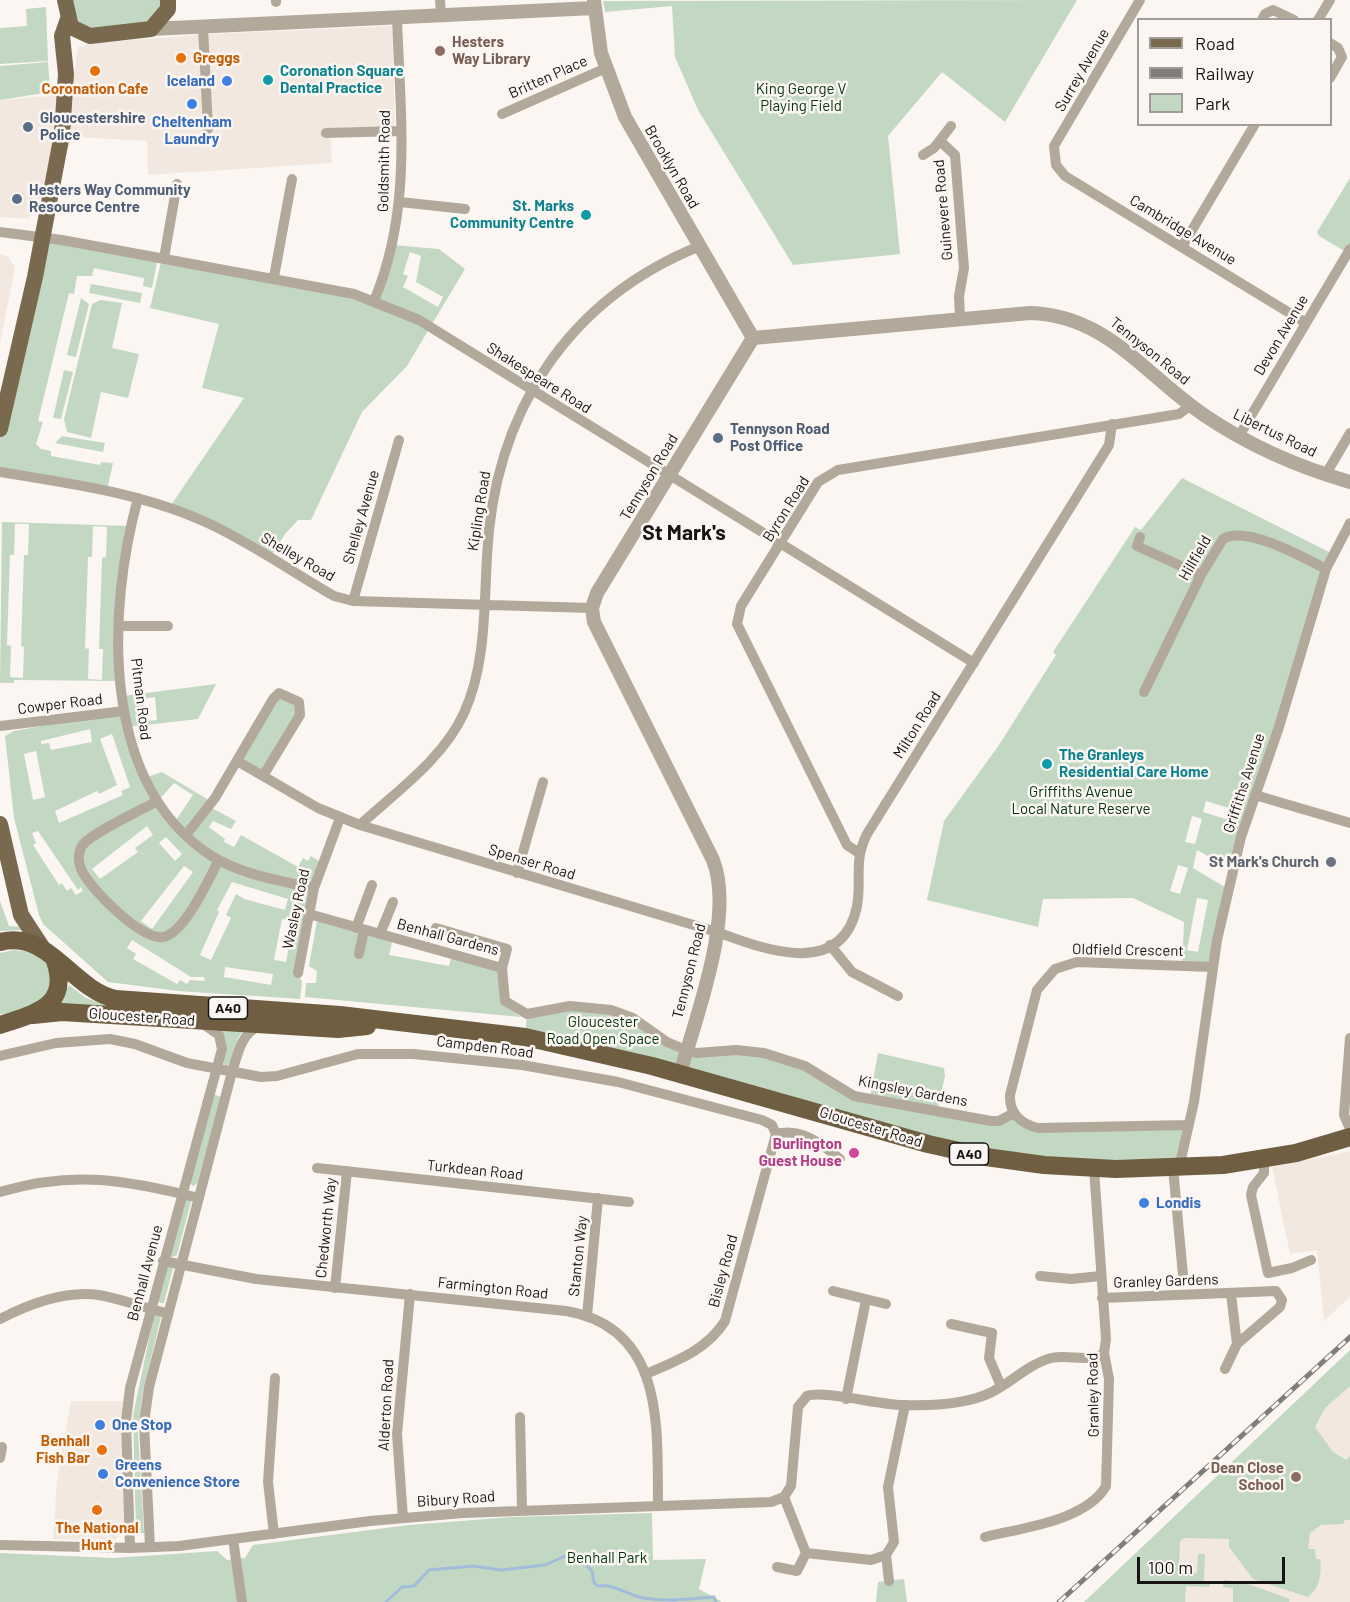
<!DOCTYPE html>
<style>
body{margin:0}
#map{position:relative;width:1350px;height:1602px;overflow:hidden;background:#fbf6f2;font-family:Barlow,sans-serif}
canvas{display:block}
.legend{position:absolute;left:1137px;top:18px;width:195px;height:108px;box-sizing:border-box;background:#fbf6f2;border:2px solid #a09c99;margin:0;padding:8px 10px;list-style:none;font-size:18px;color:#171514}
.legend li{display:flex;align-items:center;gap:12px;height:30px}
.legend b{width:30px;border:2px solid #a09c99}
.scale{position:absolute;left:1137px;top:1557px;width:148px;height:27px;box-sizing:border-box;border:3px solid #171514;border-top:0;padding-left:8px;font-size:18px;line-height:21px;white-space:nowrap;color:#171514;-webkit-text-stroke:4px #fbf6f2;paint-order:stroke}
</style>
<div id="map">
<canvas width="1350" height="1602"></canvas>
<ul class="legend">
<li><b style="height:8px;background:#796a4f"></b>Road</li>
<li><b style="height:8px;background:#807d7a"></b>Railway</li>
<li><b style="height:16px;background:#c2d8c3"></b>Park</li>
</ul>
<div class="scale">100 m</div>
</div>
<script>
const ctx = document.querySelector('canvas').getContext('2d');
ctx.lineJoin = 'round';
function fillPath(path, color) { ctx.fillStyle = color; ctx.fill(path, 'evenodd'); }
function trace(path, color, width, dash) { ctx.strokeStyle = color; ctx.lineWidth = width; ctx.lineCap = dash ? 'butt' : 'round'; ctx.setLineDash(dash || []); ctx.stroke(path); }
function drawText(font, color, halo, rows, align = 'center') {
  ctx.font = font + ' Barlow,sans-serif'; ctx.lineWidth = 5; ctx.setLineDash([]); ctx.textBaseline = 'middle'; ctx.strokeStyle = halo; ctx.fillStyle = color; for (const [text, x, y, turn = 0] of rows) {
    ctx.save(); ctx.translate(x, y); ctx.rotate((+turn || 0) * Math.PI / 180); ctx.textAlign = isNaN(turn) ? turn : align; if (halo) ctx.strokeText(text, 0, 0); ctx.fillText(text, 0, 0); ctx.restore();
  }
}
fillPath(new Path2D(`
 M392,26L395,127L330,128L332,163L148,175L147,141L75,137L28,219L0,217V100L71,94L78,47L91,43L209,34Z
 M0,254L8,256L15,268L0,343Z
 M1350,1151V1297L1324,1321L1317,1250L1290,1254L1272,1167Z
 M1350,1382V1602H1162L1156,1551Z
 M71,1401H124L125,1532L114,1540L53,1539L57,1481Z`), '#f3e8df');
fillPath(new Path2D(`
 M70,0H162V5L150,23L93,28L77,24Z
 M1077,0L1005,122L942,72L888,136L900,254L793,265L698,110L675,57L672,6L605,12L603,1Z
 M46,7L48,61L0,64V28L27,26L26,9Z
 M48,62L50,92L0,100V66Z
 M1350,178V249L1348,253L1319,236L1317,232Z
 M42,237L158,257L152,288L143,286L144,278L94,268L92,276H77L74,294L69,293L38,421L43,422L36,444L41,449L51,451V456L100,465L101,462L113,463L107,490L0,472V429Z
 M393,245L439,249L465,269L407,366L362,412L311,520H298L285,534L270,558L169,508L244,398L202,388L219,324L150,308L162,258L374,301ZM410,252L421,256L416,282L443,297L438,307L403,287L408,276L403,274Z
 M91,284L142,293L140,303L89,293Z
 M81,298L89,304L76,357L67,355Z
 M101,300L122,303L112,348L139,354L128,398L101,392L91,438L67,432L64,419L92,304Z
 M64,370L73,372L61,419L53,418Z
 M62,436L105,443L103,452L55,443Z
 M1182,478L1333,554L1233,870L1197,850L1193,868L1228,889L1212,967L1182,966L1184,922L1133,898L1043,899L1038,927L927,900L944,821L999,745L1056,655L1053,652L1135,527L1141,530ZM1206,801L1232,809L1229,820L1203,812ZM1192,816L1202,819L1195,844L1185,842ZM1178,865L1188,868L1180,894L1170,891ZM1197,898L1208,900L1198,952L1187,950Z
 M2,522L130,526L125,558L121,681L14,680V683H0ZM15,524H29L28,555H24L21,646L24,647L23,678L10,677L11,646L7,645L10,555H14ZM93,526L107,527L106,557L102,558L99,649H103L102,680L88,679L89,649L85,648L88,557H92Z
 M216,684L198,719L128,727L144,778L162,772L212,802L210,807L236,821L231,829L213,821L209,827L225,839L224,842L234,847L241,835L298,867L303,858L308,861L311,856L322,863L298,973L302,982L300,999L178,991L108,982L43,924L39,915L14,818L5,736L14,731L124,711L123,696ZM155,697L157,720L146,721L143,699ZM90,729L92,742L51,750L49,743L41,744V741ZM112,734L130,787L121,791L123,795L59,823L55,811L97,791L99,794L117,785L100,739ZM36,751L45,797L33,800L24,754ZM174,783L193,795L174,823L157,802ZM147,826L153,835L135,848L138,852L100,879L92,869ZM38,831L78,890L81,887L83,891L76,895L71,888L67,891L62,883L59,885L33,845L36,843L32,833ZM166,837L182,854L175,861L159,843ZM184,866L193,872L152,929L141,921ZM232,882L288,899L285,910L244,899L236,894L226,915L231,918L211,960L200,955L219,912L217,910ZM282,919L294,921L286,962L274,960ZM132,940L191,977H204L205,981L190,980L187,984L180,980L177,984L133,959L136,954L127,948ZM225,967L273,974L271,985L224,977Z
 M276,695L301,705L263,776L237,761Z
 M0,901L9,926L20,927L21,930L0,931Z
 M317,921L387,938L392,943L389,955L449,966L451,958L501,972L500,1003L521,1017L305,997L306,983H316L317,971L309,966Z
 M14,950L29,952L47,961L53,983L43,1002C28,1008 15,1015 0,1014V953Z
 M69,985L86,998L105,1005L342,1021L59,1004Z
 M570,1006L611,1010L676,1047L764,1053L870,1097L878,1053L944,1068L945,1076L937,1112L991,1121L1014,1113L1025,1124L1188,1125L1179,1168L1044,1165L525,1037L527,1014Z
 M218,1027L245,1028L238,1038L229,1065H225L223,1062Z
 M213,1094L221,1097L197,1184L193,1186L190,1183Z
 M189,1199L191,1202L177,1255L172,1257L170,1254L185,1200Z
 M170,1265L173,1268L164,1303H160L158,1300L166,1267Z
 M158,1314L161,1317L143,1391L138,1431L144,1533H136L133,1415L154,1315Z
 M1350,1350V1386L1325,1408L1315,1427L1333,1452L1346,1460L1350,1456V1520H1345L1343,1524L1321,1525L1310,1533L1308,1549H1315L1316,1559H1320C1322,1573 1320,1588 1308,1597L1253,1579L1229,1547V1539L1184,1538L1180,1541L1179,1572L1197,1573L1198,1554H1205L1204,1583H1210V1587L1186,1586L1185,1602H1084Z
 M652,1513L653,1560L706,1559L699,1589L722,1602H0V1553L113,1558L217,1551L227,1560L245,1558L253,1545L409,1525L512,1517Z
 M904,1579L907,1602H876L878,1582Z
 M1224,1580L1245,1583L1290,1599L1289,1602H1233V1588L1223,1587Z`), '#c2d8c3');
trace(new Path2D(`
 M386,1602L402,1587L414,1586L429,1570L473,1566L501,1570L545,1565L574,1552L592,1571L594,1583L598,1586C616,1584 627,1595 643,1598C667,1602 690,1599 714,1597L716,1602`), '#a1bdda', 3);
trace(new Path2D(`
 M276,0V2
 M440,0L441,15
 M1140,0L1054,146L1056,165L1065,176L1306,323
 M1262,20L1265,14L1273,10L1294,20
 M1318,20L1330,0
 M203,27L208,129
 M1330,43L1338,48L1342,57L1330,78
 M502,114L606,68
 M326,133L401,131
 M940,141L955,155L964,268L959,296L960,319
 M923,155L934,148L951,126
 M400,202L465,209
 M0,232L62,240L354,294L419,320L974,663
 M1182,247L1255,124
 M164,258L177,184
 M274,277L292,179
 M374,301C413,208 400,115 397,17
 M1239,436L1350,249
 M0,472C72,484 145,493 212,525C254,545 294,573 334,596L353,601L592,608
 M1326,474L1350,433
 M138,498C107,611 100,782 210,855C239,874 280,881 314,888
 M1140,537L1137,546L1201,575
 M353,601L399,440
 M120,626H168
 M1144,692L1201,575L1223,539C1246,525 1303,557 1326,569
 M0,726L124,711
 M237,761L263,776
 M1255,795L1350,823
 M157,801C142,810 89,834 82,846C78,853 78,861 81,869C89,888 142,941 163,937C185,933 208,880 219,860
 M360,825C397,791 443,759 464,713C486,665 484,607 487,556C494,414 566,300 700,246
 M186,835L215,798L273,699L279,693L299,702L300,715L263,776L318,808L360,825L717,932C763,949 842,980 857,906C862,879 853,862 867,834L1109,445L1112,424
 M859,853L847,845L737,624L741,606L818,482L838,470L1179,414L1191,405
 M517,873L543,782
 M309,914L502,968L505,1001L527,1014
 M356,928L372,885
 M436,928L507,949L502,968
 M380,934L393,902
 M830,945L852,972L898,996
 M359,954L364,930
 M298,973L314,888L340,818
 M527,1014L570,1006L611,1010L633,1018L667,1042L686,1050L697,1053L736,1050L764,1053L805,1066L854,1096L991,1121H999L1014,1113
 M1350,1038L1344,1115L1350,1129
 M0,1056L56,1043L110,1039L135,1044L187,1063L261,1077L277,1076L358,1054H413L522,1065L618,1082L762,1120L772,1125L776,1134C800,1127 822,1144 840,1159
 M1188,1125L1038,1128C1021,1124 1009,1113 1010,1095L1037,990L1055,969L1077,962L1212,967
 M1264,1160V1173L1253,1187L1251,1195L1268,1273L1292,1268L1311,1260
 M317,1168L629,1202
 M1173,1168L1183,1275
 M1179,1168L1194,1102L1217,940L1241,837L1279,727L1326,569L1350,523
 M0,1192C73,1170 127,1180 199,1198
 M163,1261L256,1279L566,1311C666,1328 657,1429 658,1505
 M1040,1276L1071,1279L1101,1276
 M335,1288L347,1171
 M833,1291L886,1304
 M1231,1294L1237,1344
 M1102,1298L1276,1291L1282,1300L1280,1307L1237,1344L1225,1369
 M587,1316L598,1198
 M0,1319C29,1304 65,1290 99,1295C122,1299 144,1308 167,1313
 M951,1324L992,1333L989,1358L1001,1386
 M646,1374C676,1361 707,1350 725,1321L776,1134
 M846,1399L866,1300
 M520,1417L522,1509
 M0,1458L2,1447
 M403,1518L397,1434L410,1294
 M274,1534L268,1482L275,1378
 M985,1537C1021,1528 1086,1521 1106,1486L1109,1379L1104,1353L1106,1339L1094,1169
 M233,1539L242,1602
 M0,1545L130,1548L179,1546L370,1521L463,1513L771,1502L784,1497L791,1486L798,1407L807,1396C823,1390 880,1405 902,1405C930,1406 966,1405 992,1392C1012,1382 1029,1364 1051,1358C1068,1354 1091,1363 1104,1353
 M150,1547L144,1423L149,1387L232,1072C237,1057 241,1032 259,1027
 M130,1548L126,1421L130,1388L222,1049L219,1035L203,1024
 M806,1553L871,1560L886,1555L894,1542L888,1487L905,1405
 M886,1555L889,1581
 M777,1567L797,1571L806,1553L784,1497`), '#b2a99b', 10);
trace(new Path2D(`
 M594,0L601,53L625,117L753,338
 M151,29L594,8
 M753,338L1030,313C1107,315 1145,375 1204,415C1248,445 1298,467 1350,482
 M680,1074C696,1016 735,916 713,860L594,622L592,608L597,593L753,338`), '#b2a99b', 14);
trace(new Path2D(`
 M65,0L71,27L90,36L151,29L168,9V0
 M0,429L35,277L62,134L66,74L62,36L68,19
 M0,824L21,915L42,947`), '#796a4f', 16);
trace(new Path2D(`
 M0,942C49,929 72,990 116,999L340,1015L525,1037L652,1066L928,1144L986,1157L1044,1165L1116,1169L1223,1165L1296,1153L1350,1137
 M33,1015L62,1012L338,1029L367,1026
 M0,1025C36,1013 72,1006 54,958`), '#6f5e42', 18);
const rail = new Path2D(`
 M1059,1602L1350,1337`);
trace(rail, '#807d7a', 5);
trace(rail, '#fbf6f2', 3, [9]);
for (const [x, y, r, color] of [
 [440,51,6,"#8d6e63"],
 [181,58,6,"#e8710a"],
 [95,71,6,"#e8710a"],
 [268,80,6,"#0f9aa8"],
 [227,81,6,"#3f7fe0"],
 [192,104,6,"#3f7fe0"],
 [28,127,6,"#5c6f8a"],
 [17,199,6,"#5c6f8a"],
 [586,215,6,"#0f9aa8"],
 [718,438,6,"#5c6f8a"],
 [1047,764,6,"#0f9aa8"],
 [1331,862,6,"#6b7280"],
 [854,1153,6,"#d1479c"],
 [1144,1203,6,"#3f7fe0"],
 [100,1425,6,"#3f7fe0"],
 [102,1450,6,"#e8710a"],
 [103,1474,6,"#3f7fe0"],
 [1296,1477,6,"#8d6e63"],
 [97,1510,6,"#e8710a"]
]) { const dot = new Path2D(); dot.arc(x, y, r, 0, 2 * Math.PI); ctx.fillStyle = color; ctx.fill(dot); trace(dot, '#fbf6f2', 2); }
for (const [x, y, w] of [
 [228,1008,39],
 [969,1154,39]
]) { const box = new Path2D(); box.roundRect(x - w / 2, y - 11, w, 22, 4.5); ctx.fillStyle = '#fbf6f2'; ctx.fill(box); trace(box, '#171514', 1.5); }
drawText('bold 14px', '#171514', null, [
 ["A40",228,1008],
 ["A40",969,1154]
]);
drawText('bold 15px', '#785e54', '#fbf6f2', [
 ["Hesters",452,42],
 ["Way Library",452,59],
 ["Dean Close",1284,1468,"right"],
 ["School",1284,1485,"right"]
], 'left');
drawText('bold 15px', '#c56008', '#fbf6f2', [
 ["Greggs",193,58,"left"],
 ["Coronation Cafe",95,89],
 ["Benhall",90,1441,"right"],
 ["Fish Bar",90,1458,"right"],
 ["The National",97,1528],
 ["Hunt",97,1545]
]);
drawText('15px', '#171514', '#fbf6f2', [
 ["Surrey Avenue",1082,70,-60],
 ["Britten Place",548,77,-24],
 ["Goldsmith Road",384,161,-89],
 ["Brooklyn Road",672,167,60],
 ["Guinevere Road",943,210,-95],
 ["Cambridge Avenue",1183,230,31],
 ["Devon Avenue",1281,335,-59],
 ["Tennyson Road",1150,351,39],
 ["Shakespeare Road",539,378,32],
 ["Libertus Road",1275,433,26],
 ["Tennyson Road",649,477,-59],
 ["Byron Road",786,509,-58],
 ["Kipling Road",479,511,-81],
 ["Shelley Avenue",361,517,-74],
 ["Shelley Road",298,557,30],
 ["Hillfield",1195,558,-60],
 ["Pitman Road",141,699,83],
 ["Cowper Road",60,704,-7],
 ["Milton Road",917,725,-58],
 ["Griffiths Avenue",1244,783,-72],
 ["Spenser Road",532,862,17],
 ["Wasley Road",296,909,-78],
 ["Benhall Gardens",448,937,15],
 ["Oldfield Crescent",1128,950,1],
 ["Tennyson Road",689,971,-76],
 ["Gloucester Road",142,1017,4],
 ["Campden Road",485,1047,7],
 ["Kingsley Gardens",913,1091,11],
 ["Gloucester Road",871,1127,17],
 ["Turkdean Road",475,1170,6],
 ["Chedworth Way",326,1228,-84],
 ["Stanton Way",578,1256,-84],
 ["Bisley Road",723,1271,-75],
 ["Benhall Avenue",145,1273,-75],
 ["Granley Gardens",1166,1281,-2],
 ["Farmington Road",493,1288,6],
 ["Granley Road",1093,1395,-91],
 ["Alderton Road",386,1405,-87],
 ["Bibury Road",456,1499,-4]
]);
drawText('bold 15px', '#0d838f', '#fbf6f2', [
 ["Coronation Square",280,71],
 ["Dental Practice",280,88],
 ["St. Marks",574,206,"right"],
 ["Community Centre",574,223,"right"],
 ["The Granleys",1059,755],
 ["Residential Care Home",1059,772]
], 'left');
drawText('bold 15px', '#366cbe', '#fbf6f2', [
 ["Iceland",215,81,"right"],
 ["Cheltenham",192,122,"center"],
 ["Laundry",192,139,"center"],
 ["Londis",1156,1203],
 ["One Stop",112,1425],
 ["Greens",115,1465],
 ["Convenience Store",115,1482]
], 'left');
drawText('15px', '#03340d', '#fbf6f2', [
 ["King George V",801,89],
 ["Playing Field",801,106],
 ["Griffiths Avenue",1081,792],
 ["Local Nature Reserve",1081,809],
 ["Gloucester",603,1022],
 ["Road Open Space",603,1039],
 ["Benhall Park",607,1558]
]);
drawText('bold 15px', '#4e5e75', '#fbf6f2', [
 ["Gloucestershire",40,118],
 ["Police",40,135],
 ["Hesters Way Community",29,190],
 ["Resource Centre",29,207],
 ["Tennyson Road",730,429],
 ["Post Office",730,446]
], 'left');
drawText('bold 15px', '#5b616d', '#fbf6f2', [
 ["St Mark's Church",1319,862]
], 'right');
drawText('bold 15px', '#b23c85', '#fbf6f2', [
 ["Burlington",842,1144],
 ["Guest House",842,1161]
], 'right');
drawText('bold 21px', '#171514', '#fbf6f2', [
 ["St Mark's",684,533]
]);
</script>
